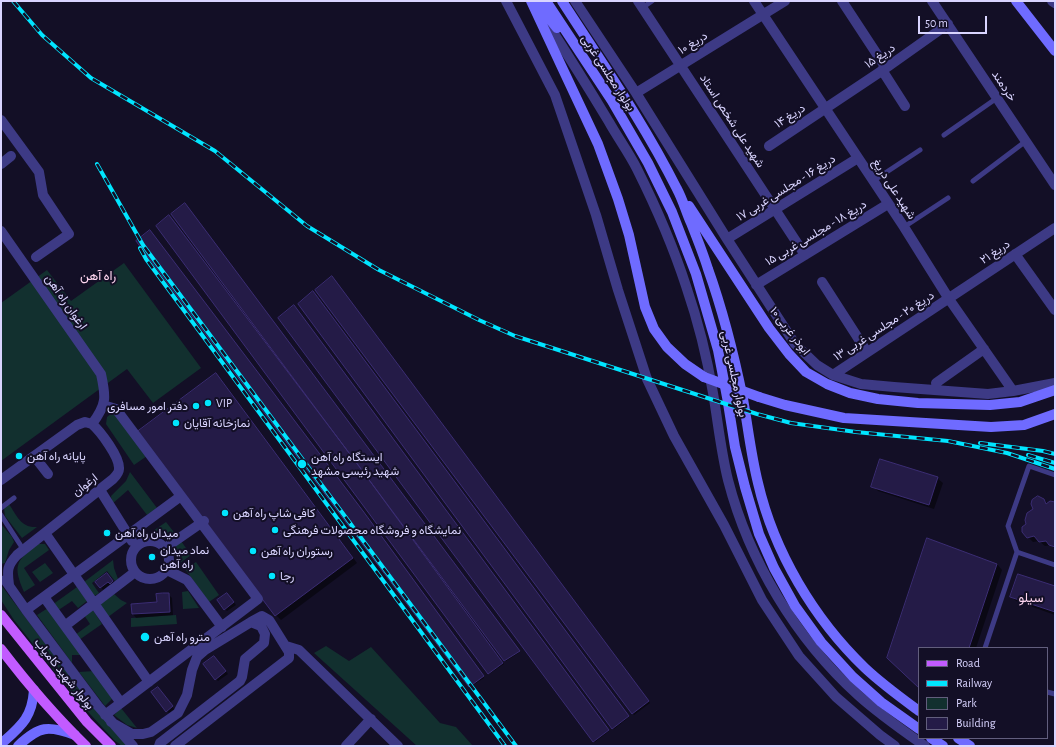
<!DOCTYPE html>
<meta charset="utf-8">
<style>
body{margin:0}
#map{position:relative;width:1056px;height:747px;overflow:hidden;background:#130f26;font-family:"Alegreya Sans",sans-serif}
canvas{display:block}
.frame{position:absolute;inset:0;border:2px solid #d9d4ff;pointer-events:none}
.legend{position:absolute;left:918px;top:647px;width:130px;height:92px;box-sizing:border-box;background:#130f26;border:1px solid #625e7d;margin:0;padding:5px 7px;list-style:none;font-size:12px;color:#d9d4ff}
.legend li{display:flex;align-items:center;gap:8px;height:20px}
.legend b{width:20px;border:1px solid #625e7d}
.scale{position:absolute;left:918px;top:16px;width:69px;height:18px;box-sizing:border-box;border:2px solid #d9d4ff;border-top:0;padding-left:5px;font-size:12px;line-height:14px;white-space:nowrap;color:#d9d4ff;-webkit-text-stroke:3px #130f26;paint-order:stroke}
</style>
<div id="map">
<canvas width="1056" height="747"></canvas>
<div class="frame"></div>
<ul class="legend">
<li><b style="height:5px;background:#c25bff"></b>Road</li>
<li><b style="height:5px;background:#00e5ff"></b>Railway</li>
<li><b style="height:11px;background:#12302f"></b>Park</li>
<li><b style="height:11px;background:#241b47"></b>Building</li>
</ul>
<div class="scale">50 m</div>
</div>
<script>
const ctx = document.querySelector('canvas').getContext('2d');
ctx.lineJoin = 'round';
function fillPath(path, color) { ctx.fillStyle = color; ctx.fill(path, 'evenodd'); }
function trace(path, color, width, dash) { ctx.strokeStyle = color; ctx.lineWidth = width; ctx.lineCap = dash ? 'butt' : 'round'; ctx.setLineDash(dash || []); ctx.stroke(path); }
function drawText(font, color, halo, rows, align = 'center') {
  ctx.font = font + ' "Alegreya Sans",Vazirmatn,sans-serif'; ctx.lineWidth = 4; ctx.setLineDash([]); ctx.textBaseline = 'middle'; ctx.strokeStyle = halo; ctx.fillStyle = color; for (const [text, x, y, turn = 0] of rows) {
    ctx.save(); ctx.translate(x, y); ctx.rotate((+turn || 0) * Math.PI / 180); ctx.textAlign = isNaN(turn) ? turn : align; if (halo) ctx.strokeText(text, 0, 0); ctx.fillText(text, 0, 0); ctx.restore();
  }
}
fillPath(new Path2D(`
 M124,263L201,368L153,403L127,369L1,461V303L47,270L71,301Z
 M114,411L147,456L134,465L106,424L107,417Z
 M130,472L157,508L147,515L128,490L112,504L111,496L126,481Z
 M9,504C17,516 21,528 37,527L22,538L5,516L4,508Z
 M166,522L177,536L169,541L160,535L150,533Z
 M1,524L12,537L14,542L9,550L5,563L1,564Z
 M181,541L191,555L175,567L176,556L173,546Z
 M38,544H45L49,550L24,568L35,585L24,592C13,566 15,561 38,544Z
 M113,560L114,568L118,579L115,581L107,571L92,583L99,593L93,597L84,582Z
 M196,562L219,595L209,602L185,569Z
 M45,563L53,573L40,582L32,572Z
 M1,585L59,662L128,746H122L114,740L78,701L14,620L1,600Z
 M77,587L87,601L78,608L72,601L57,611L52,605Z
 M188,591L199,608L183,609L182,592Z
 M114,594L121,600L127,603L108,617L99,605Z
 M48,608L82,655H72V663L37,615Z
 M93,610L102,624L79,640L75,635L90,624L84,615Z
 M176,615L177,624L131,627V618Z
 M326,646L349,661L371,647L440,723L456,727L473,746H417L314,653Z
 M94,671L113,698L105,706L79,672Z
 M121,708L137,728L127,725L114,715Z`), '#12302f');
fillPath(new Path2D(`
 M185,204L520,652L506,661H505L416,540L414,541L504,664L489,674L158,226L321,417L323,415Z
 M138,242L363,513L484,678L470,687Z
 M333,279L650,703L634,715L316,290Z
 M314,294L629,717L614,729L613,728Z
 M294,308L609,731L595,742L279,318Z
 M216,374L221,379L357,563L281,620L276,615Z
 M937,478L943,483L934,509L878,491L873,486Z
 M1036,497L1042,498L1048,504H1055V549L1051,545L1045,546L1039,541L1033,542L1023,532L1035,509L1032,502Z
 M997,564L1002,570L976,648H919V687L893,663Z
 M109,576L115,584L113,585L111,584L103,590L101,587Z
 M1055,587V615L1016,601L1011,596Z
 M168,594L172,598L173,615L136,618L133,614L158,603Z
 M229,596L236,605L227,611L225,609Z
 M216,659L228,674L218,681L216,679Z
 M160,690L174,709L169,713L167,711Z`), '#0007');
const building = new Path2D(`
 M185,203L520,651L504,661L171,214Z
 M169,215L356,462L503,663L488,674L156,226Z
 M150,230L363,511L484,676L469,687L136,241Z
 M332,276L649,701L632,714L315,290Z
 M313,291L629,716L612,729L298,304Z
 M294,305L609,730L593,742L278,318Z
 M216,373L353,558L275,616L137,432Z
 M880,459L938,477L929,505L871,487Z
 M1038,496L1044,499L1046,504L1050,501L1055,502V547L1049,545L1046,541L1039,542L1034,536L1027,538L1022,532V527L1026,524L1025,520L1027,513L1033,509L1031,504L1032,500Z
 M927,538L997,564L969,648H919V688L887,658Z
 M107,573L113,581L110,584L108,582L100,588L95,582Z
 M1018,574L1055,586V612L1010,597Z
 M163,593H169L170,612L132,614L131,604L157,602L156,594Z
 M227,593L234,602L224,610L217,600Z
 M214,656L226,671L215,680L203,664Z
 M158,687L173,706L166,712L151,692Z`);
fillPath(building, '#241b47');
trace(building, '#3b2d73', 1);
trace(new Path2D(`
 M642,8L652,1
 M944,135L997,98
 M873,181L920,150
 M973,181L1026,141
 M904,227L948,198
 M1,508L14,498
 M1,515L23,549
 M1017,552L1008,526L1029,466L1055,475
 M985,648L1017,552L1055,565
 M1047,692L1055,694`), '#3d3a85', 5);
trace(new Path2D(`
 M506,1L555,95L596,215L618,290L647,379L674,436L724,525L762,600L799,656L836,697L880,735L895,746
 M575,1L636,93L727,239L795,344L817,365L833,375L861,384L894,387L988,394L1013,391L1055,383
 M638,1L805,255
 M754,1L904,227L949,299L1013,391
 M842,1L886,68
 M932,1L1055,185
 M1052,1L1055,3
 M544,18C566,52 588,87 609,122C618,138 629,153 637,169C656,207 673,246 686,286C698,321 707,357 713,393C718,422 721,452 728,480C749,561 796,639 858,695C879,714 902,730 925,746
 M882,70L905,106
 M636,93L785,1
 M1,120L39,172L43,195L69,234L36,257
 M769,146L886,68L948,24
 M1,164L11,156
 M1,231L101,374C106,397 107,404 92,424
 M727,239L858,158
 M1015,254L1055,310
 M822,282L867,352
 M756,285L888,204
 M833,375L1055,228
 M936,383L984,349
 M103,405L116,409L258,599L105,715
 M34,456L48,474
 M1,480L77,425L85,422L92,424
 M100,490L132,541
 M45,533L149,682
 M131 560a19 19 0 1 1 38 0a19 19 0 1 1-38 0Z
 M165,548L204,521
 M167,570L187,580L222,627
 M5,580L26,610L98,706L133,746
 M9,585C7,570 7,566 17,555L113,479C116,476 119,473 119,469C120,457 100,431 92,424
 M44,597L121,703
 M26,610L181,496
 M66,625L135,572
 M286,646L299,650L398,746
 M111,722L132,734H143L151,732L178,713L187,695L192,670L197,657L205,650L251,622L261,626L265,634L264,643L245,659L242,677L240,681L160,743L159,746
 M175,746L289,658V652L269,620L262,616L251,622
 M346,746L371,719`), '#3d3a85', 10);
trace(new Path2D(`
 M531,1L559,61L598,144L618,199L629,235L645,307L654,329L667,347L685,364L704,377
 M535,1L557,28
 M546,1L612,101L648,163L672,212L696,274L718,350L727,397L735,447L745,487L759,534L774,568L795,606L821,642L853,677L881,702L919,729
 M562,1C602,63 644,123 677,189C683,200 686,212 691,223C697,238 703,253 708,269C723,311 734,355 743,399C748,427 751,455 758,483C774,552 814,619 865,668C882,684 900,697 919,711
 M1016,1L1055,51
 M689,206L769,328L789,354L806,372L827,384L850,393L878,399L918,403L990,405L1020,402L1055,390
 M759,397L785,405L844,418L991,427L1024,425L1055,414
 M931,738L943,746
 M958,738L970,746
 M1,744C21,726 32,718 34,690
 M18,746C39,726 48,725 75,735`), '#6f6bff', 10);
trace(new Path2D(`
 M1,615L87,722L111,746
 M1,649C27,683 55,716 86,746`), '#c25bff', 10);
const rail = new Path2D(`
 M13,1L42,35L91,78L215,151L307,226L379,270L479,320L515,336L757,414L791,423L856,432L948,441L1007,453L1055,469
 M97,164L143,245L516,746
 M140,248L146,259L505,746
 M980,443L1043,451L1055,454
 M1028,455L1055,463`);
trace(rail, '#00e5ff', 4);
trace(rail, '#130f26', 2.5, [8]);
trace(new Path2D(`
 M704,377L759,397`), '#6f6bff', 10);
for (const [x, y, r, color] of [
 [208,403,4,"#00e5ff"],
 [196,406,4,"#00e5ff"],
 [176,423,4,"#00e5ff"],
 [19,456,4,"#00e5ff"],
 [302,464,5,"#00e5ff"],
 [225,513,4,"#00e5ff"],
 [275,530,4,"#00e5ff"],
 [107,533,4,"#00e5ff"],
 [253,551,4,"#00e5ff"],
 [152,557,4,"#00e5ff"],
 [272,576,4,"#00e5ff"],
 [145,637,5,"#00e5ff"]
]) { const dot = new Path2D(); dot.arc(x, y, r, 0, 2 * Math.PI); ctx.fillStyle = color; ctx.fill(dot); trace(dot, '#130f26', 1.5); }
drawText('12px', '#d9d4ff', '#130f26', [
 ["دریغ ۱۰",693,43,-32],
 ["دریغ ۱۵",880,56,-34],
 ["بولوار مجلسی غربی",608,73,57],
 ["خردمند",1004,86,56],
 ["دریغ ۱۴",790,116,-33],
 ["شهید علی شخص استاد",732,121,57],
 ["دریغ ۱۶ - مجلسی غربی ۱۷",786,188,-32],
 ["شهید علی دریغ",894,189,57],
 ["دریغ ۱۸ - مجلسی غربی ۱۵",816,233,-31],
 ["دریغ ۲۱",995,252,-34],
 ["ارغوان راه آهن",66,302,55],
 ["دریغ ۲۰ - مجلسی غربی ۱۳",884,326,-33],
 ["ابوذر غربی ۱۰",790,331,52],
 ["بولوار مجلسی غربی",734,374,78],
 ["ارغوان",85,485,-38],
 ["بولوار شهید کامیاب",64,674,51]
]);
drawText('12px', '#d9d4ff', '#130f26', [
 ["VIP",216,403],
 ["دفتر امور مسافری",188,406,"right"],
 ["نمازخانه آقایان",184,423],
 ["پایانه راه آهن",27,456],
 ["ایستگاه راه آهن",311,457],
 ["شهید رئیسی مشهد",311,471],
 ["کافی شاپ راه آهن",233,513],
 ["نمایشگاه و فروشگاه محصولات فرهنگی",283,530],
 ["میدان راه آهن",115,533],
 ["نماد میدان",160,550],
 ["راه آهن",160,564],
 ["رستوران راه آهن",261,551],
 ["رجا",280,576],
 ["مترو راه آهن",154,637]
], 'left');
drawText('13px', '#ffd6f0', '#130f26', [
 ["راه آهن",98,276],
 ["سیلو",1031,598]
]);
</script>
